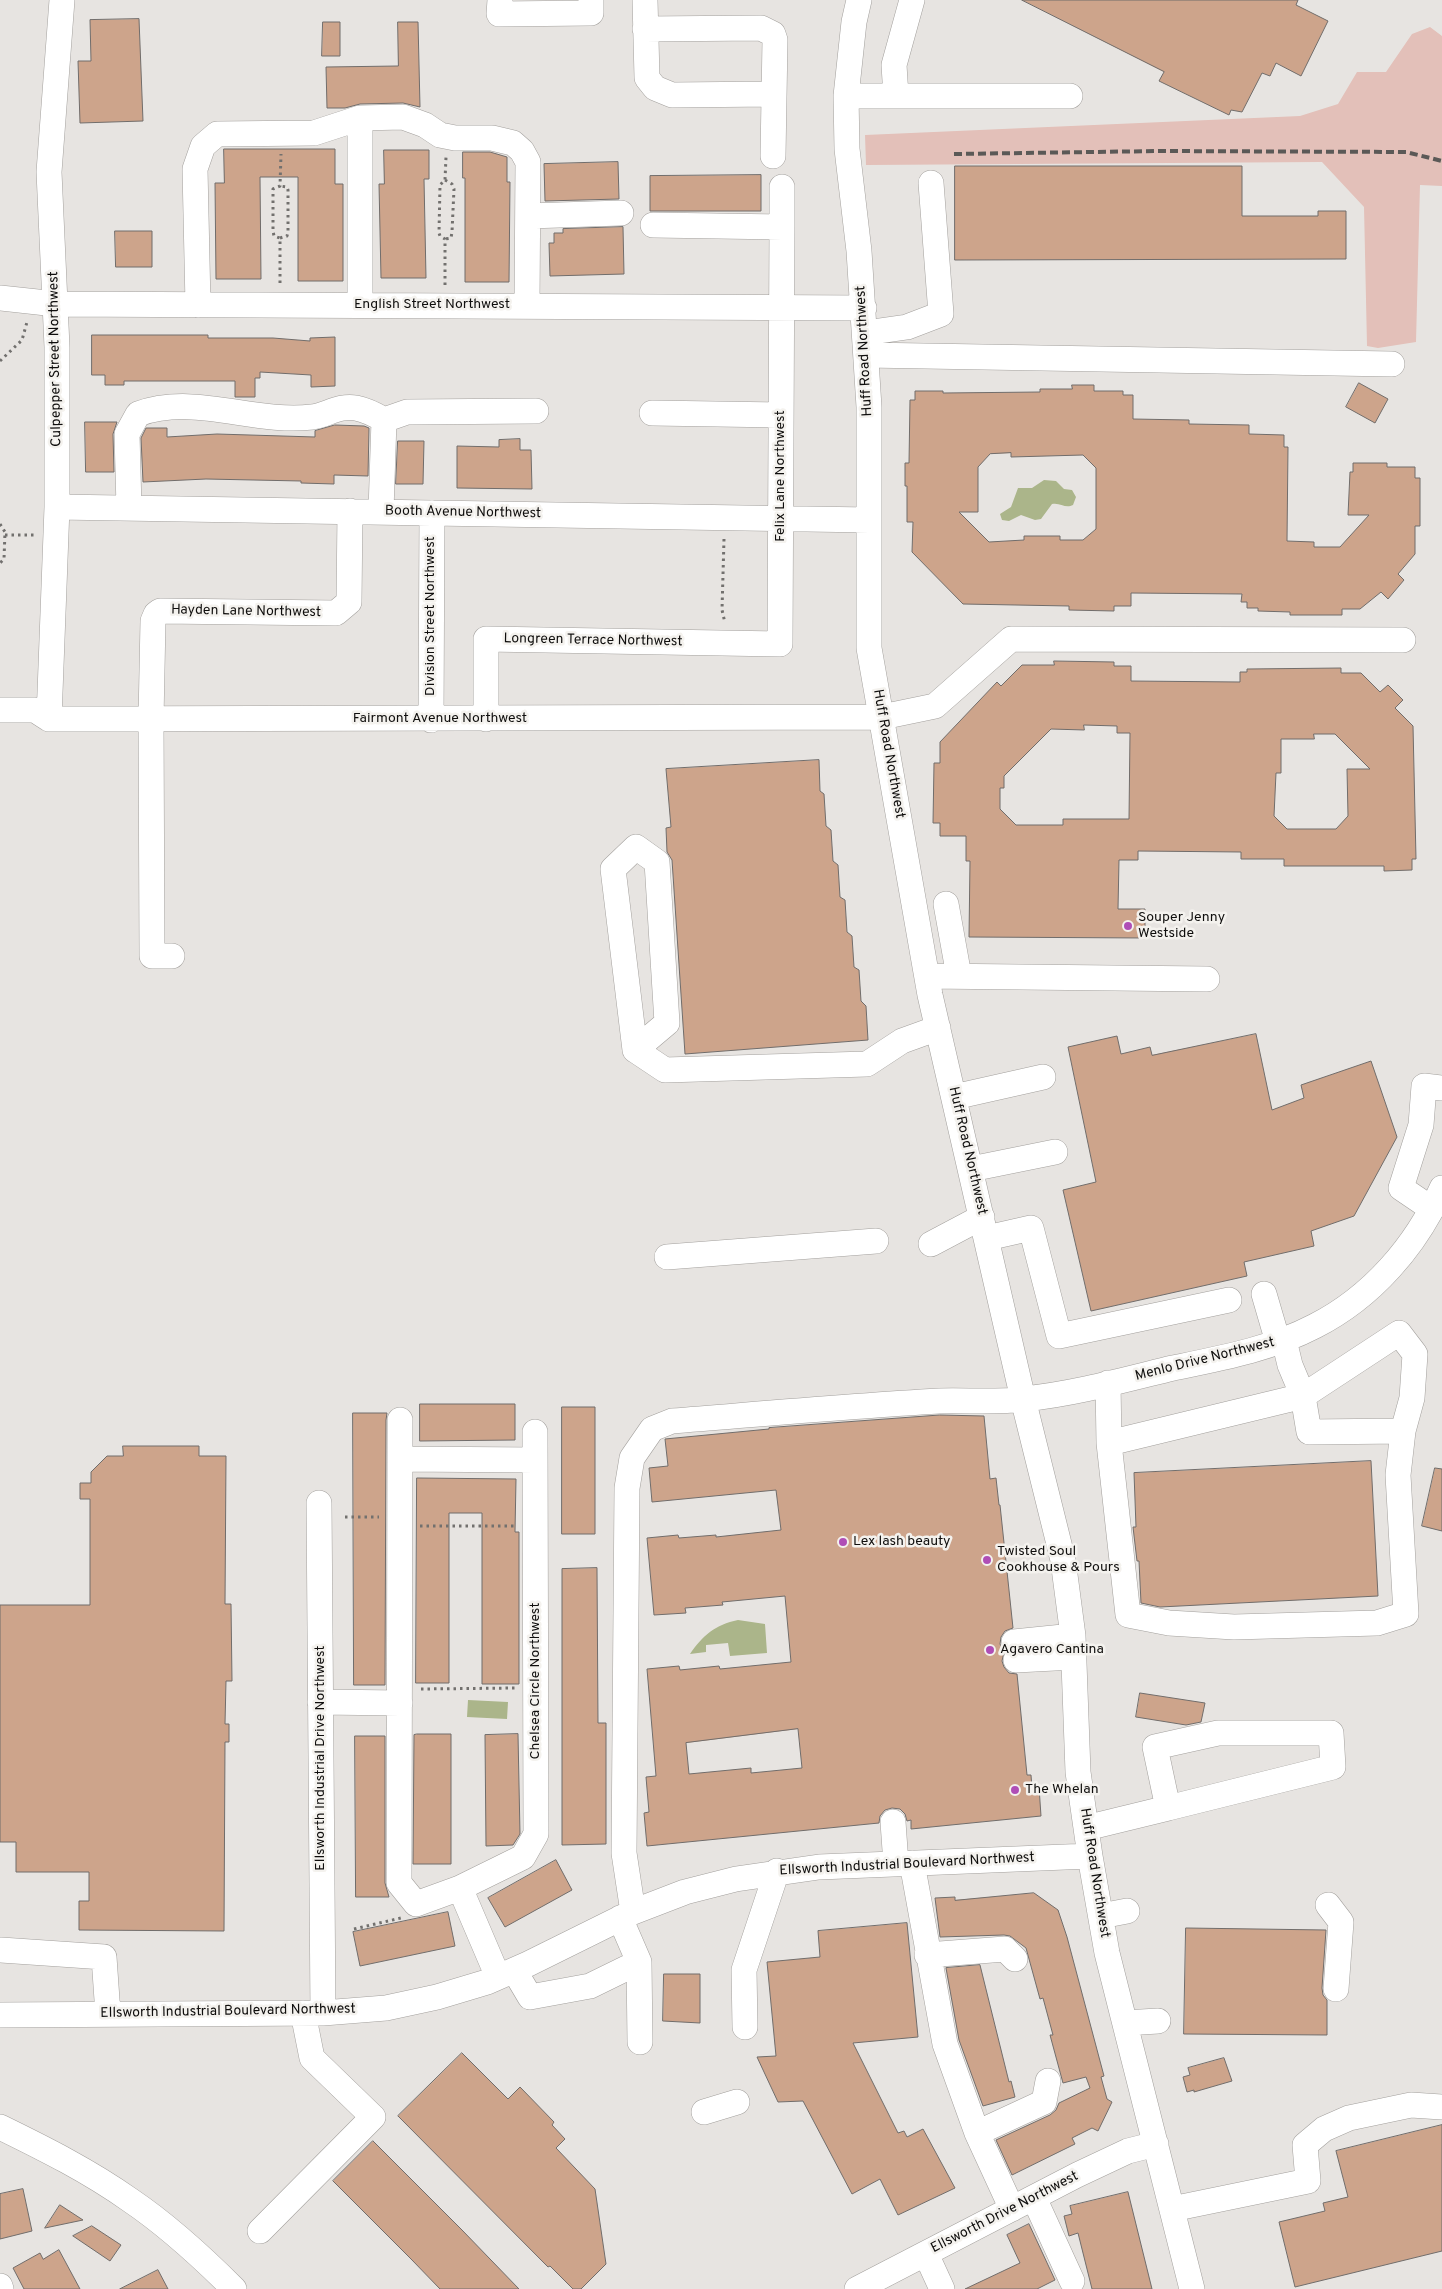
<!DOCTYPE html>
<style>
body{margin:0}
canvas{display:block;background:#e7e4e1}
</style>
<canvas width="1442" height="2289"></canvas>
<script>
const ctx = document.querySelector('canvas').getContext('2d');
ctx.lineJoin = 'round';
function fillPath(path, color) { ctx.fillStyle = color; ctx.fill(path, 'evenodd'); }
function trace(path, color, width, dash) { ctx.strokeStyle = color; ctx.lineWidth = width; ctx.lineCap = dash ? 'butt' : 'round'; ctx.setLineDash(dash || []); ctx.stroke(path); }
function drawText(font, color, halo, rows, align = 'center') {
  ctx.font = font + ' Overpass,sans-serif'; ctx.lineWidth = 5; ctx.setLineDash([]); ctx.textBaseline = 'middle'; ctx.strokeStyle = halo; ctx.fillStyle = color; for (const [text, x, y, turn = 0] of rows) {
    ctx.save(); ctx.translate(x, y); ctx.rotate((+turn || 0) * Math.PI / 180); ctx.textAlign = isNaN(turn) ? turn : align; if (halo) ctx.strokeText(text, 0, 0); ctx.fillText(text, 0, 0); ctx.restore();
  }
}
fillPath(new Path2D(`
 M1430,27L1442,36V186L1420,185L1416,342L1378,348L1367,346L1364,207L1322,162L866,165L865,135L1300,116L1338,104L1357,72H1386L1412,34Z`), '#e3c0b9');
fillPath(new Path2D(`
 M1044,480L1056,481L1064,489L1072,490L1076,497L1073,505C1065,509 1060,502 1052,504L1041,519L1035,520L1021,515L1009,521L1002,520L1000,514L1011,507L1018,488H1032Z
 M738,1620L765,1624L767,1653L730,1656L728,1643L706,1645V1652L690,1654C703,1635 715,1625 738,1620Z
 M468,1700L508,1702L507,1719L467,1717Z`), '#abb58a');
const building = new Path2D(`
 M1022,0H1298L1296,5L1328,21L1301,76L1276,63L1270,76L1262,73L1242,112L1231,110L1229,115L1159,81L1164,72Z
 M139,19L143,121L80,123L78,61H91L90,20Z
 M323,22H340V56H322Z
 M398,22H418L420,107L403,103L360,104L345,108H327L326,67L398,66Z
 M224,149H335V184H343V281H298V177H260L261,279H216L215,183H224Z
 M384,150H429V179H424L426,278H381L379,184H384Z
 M463,152H490L507,157V182H510L509,282H465V178H463Z
 M618,162L619,199L545,201L544,164Z
 M955,166H1242V216H1318V211H1346V259L955,260Z
 M761,175V211H650V176Z
 M623,227L624,274L550,276L549,243H554V233H563V229Z
 M115,231H152V267H116Z
 M92,335H208V338H273L310,341V338L335,337V386L311,387V375L260,372V378H255V397H235V381H124V385H105V375H92Z
 M1359,383L1388,399L1375,423L1346,407Z
 M1072,385H1094V391H1123V395H1133V419L1189,420V424L1249,425V434L1284,435V447H1288L1287,541L1314,542V547H1340L1369,515H1348L1350,472H1353V463H1387V467H1415V478H1420V526H1415V554L1398,574L1404,580L1388,599L1381,592L1360,609H1342V615H1290V612L1258,611V608H1247V602H1241L1242,594L1131,593V606H1114V611L1069,610V606L963,604L912,552L913,522H907V486H905V463H909L910,400H915V391H943V393L1040,392V389H1072ZM1011,453V457L1083,455L1096,468V529L1083,540H1060V536H1024V540L989,542L959,512H978V467L990,454Z
 M85,422H117L113,434L114,472H86Z
 M335,425L364,426L369,428L368,476L334,475V484L301,483V481L206,479L143,482L141,438L146,428H167V437L217,434L315,437V431Z
 M520,439V450H531L532,489L457,488V446L499,447V440Z
 M398,441H424L423,484H396Z
 M1054,661L1114,662V666H1131V681L1240,682V672H1247V669L1341,668V673H1361L1380,692L1388,685L1403,700L1395,708L1413,726L1416,859H1412V870L1384,871V866H1284V859H1241V852L1138,851V860H1119L1118,909H1145V938L969,937L970,861H966V836H940V823H933L934,763H940V742L997,682L1001,686L1022,665H1054ZM1084,725L1117,726V733H1130L1129,819H1063V825H1016L1000,809V788H1004V776L1051,729L1084,730ZM1314,734H1335L1370,769H1347L1348,816L1336,829H1287L1274,816L1276,773H1281V739H1314Z
 M819,760L820,791L824,794L826,826L831,830L833,861L838,865L840,897L845,900L847,932L852,936L854,967L859,970L861,1001L866,1006L868,1040L685,1054L672,860L667,852L666,828L671,827L666,769Z
 M1256,1034L1272,1110L1304,1098L1301,1085L1371,1061L1397,1137L1354,1216L1311,1231L1314,1246L1244,1262L1247,1276L1091,1311L1063,1190L1096,1182L1068,1047L1117,1036L1121,1054L1150,1047L1152,1055Z
 M420,1404H515V1440L420,1441Z
 M562,1407H595V1534H562Z
 M353,1413H387L386,1420L385,1685H354Z
 M940,1415L984,1416L990,1479L996,1478L999,1505H1000L1013,1628L1005,1631L1001,1637L1000,1644L1004,1652L1002,1661L1004,1667L1009,1673L1017,1674L1027,1775H1031L1032,1788L1039,1787L1041,1816L911,1829V1820L907,1821L905,1814L900,1809L892,1808L885,1810L880,1816L879,1823L647,1846L644,1813L649,1812L646,1777L656,1776L647,1669L679,1666L680,1670L719,1666L720,1669L791,1662L785,1596L722,1602L723,1605L685,1608L686,1613L654,1615L647,1538L678,1535L679,1538L716,1535V1537L781,1530L776,1490L652,1502L649,1468L668,1466L665,1439L769,1429V1428ZM798,1729L802,1768L751,1773V1768L689,1774L686,1743Z
 M123,1446H199V1456H226L225,1604H231L232,1681H226L225,1724H229V1742H225L224,1931L79,1930V1901H89V1872H16V1842H0V1605H90V1499H80V1483H91V1472L107,1456H123Z
 M1371,1461L1378,1596L1160,1607L1141,1603L1139,1561H1137L1133,1527H1136L1134,1473Z
 M1435,1468L1442,1469V1531L1422,1526Z
 M417,1478L516,1479L515,1532H519V1684H482V1513H449V1683H416Z
 M597,1568L598,1723H606V1844L562,1845V1569Z
 M1140,1693L1205,1703L1201,1722L1186,1725L1136,1717Z
 M417,1734H451V1864H413L414,1735Z
 M518,1734L520,1834L513,1845L486,1846L485,1735Z
 M355,1736H385V1883L389,1897H356Z
 M556,1860L572,1890L505,1927L488,1898Z
 M1034,1893L1058,1910L1067,1937L1104,2076L1101,2077L1107,2099L1112,2102L1098,2131L1092,2128L1072,2138L1075,2144L1012,2175L996,2140L1050,2115L1056,2110L1059,2103L1090,2088L1086,2077L1063,2083L1050,2035H1053L1043,1998L1040,1999L1026,1948L1010,1936L1004,1935L940,1937L935,1898L955,1897V1900Z
 M448,1912L455,1946L360,1966L353,1932Z
 M907,1923L918,2037L853,2043L898,2133L904,2131L907,2137L923,2129L955,2188L898,2215L880,2179L852,2194L803,2101L778,2102L757,2057L776,2056L767,1962L820,1957L818,1931Z
 M1186,1928L1326,1930L1322,1988L1323,1995L1327,2000V2035L1184,2034Z
 M980,1965L1009,2082L1011,2081L1015,2097L983,2106L959,2040L946,1968Z
 M664,1974H700V2023L663,2021Z
 M462,2053L508,2099L520,2087L554,2122L552,2125L565,2139L556,2148L595,2189L606,2264L581,2289H573L550,2266L548,2267L398,2116Z
 M1224,2058L1232,2081L1194,2092V2090L1187,2092L1183,2077L1190,2075L1188,2068Z
 M1442,2125V2251L1295,2287L1279,2222L1325,2211L1323,2203L1348,2197L1336,2151Z
 M373,2141L462,2230L519,2289H440L412,2260L333,2181Z
 M23,2189L32,2231L0,2239V2194Z
 M1128,2192L1152,2289H1092L1078,2233L1069,2236L1064,2216L1072,2214L1070,2206Z
 M60,2205L83,2220L45,2228Z
 M1029,2224L1055,2280L1037,2289H965L1020,2263L1007,2235Z
 M92,2226L121,2245L110,2261L73,2236Z
 M59,2250L80,2289H24L13,2268L40,2253L43,2259Z
 M158,2270L168,2289H120Z`);
fillPath(building, '#cda48b');
trace(building, '#716d6b', 1);
const minor = new Path2D(`
 M500,0L499,14L591,13V0
 M645,0L647,78L655,88L672,95L773,94
 M859,0L854,22L846,96L847,149L859,251L869,407V648L930,995L1023,1399L1063,1560L1073,1636L1078,1772L1090,1856L1107,1953L1192,2289
 M645,29L761,28L773,34L775,40L773,156
 M846,96H1070
 M896,96L894,65L912,0
 M360,118V305
 M782,187V227
 M528,216L621,213
 M0,298L56,304L864,308
 M198,305L195,169L203,146L217,134L314,133L360,118L403,117L425,125L440,135L455,138H492L513,143L522,151L528,162L527,306
 M865,333L907,327L941,314L931,183
 M866,355L1392,364
 M652,413L781,415
 M384,420L407,412L536,411
 M57,507L869,520
 M129,508L127,434L138,414C194,393 254,424 312,417C327,415 339,405 356,408C366,410 376,415 384,420L381,511
 M0,710H35L49,719L882,717L935,706L1011,639L1403,640
 M49,719L57,507V347L49,172L62,0
 M486,719V639L780,644L782,227L653,225
 M431,720L432,513
 M946,904L959,976
 M172,956H152L151,719L153,621L156,614L160,611L336,613L349,602L350,511
 M927,976L1207,979
 M635,1050L667,1023L657,862L636,847L613,869L635,1050L665,1070L867,1064L902,1041L938,1028
 M954,1097L1043,1077
 M971,1169L1055,1152
 M1432,1209L1401,1188L1421,1125L1424,1086L1442,1088
 M987,1238L1031,1228L1059,1336L1229,1300
 M931,1244L982,1217
 M667,1257L876,1241
 M1264,1294L1278,1342
 M1108,1383L1109,1443L1128,1615L1169,1623L1234,1627L1377,1623L1406,1614L1398,1475L1403,1431L1412,1398L1415,1354L1399,1333L1303,1396L1309,1432L1403,1431
 M400,1420L399,1883L416,1904L460,1888L523,1857L536,1834L535,1432
 M1109,1443L1303,1396L1290,1365L1284,1340
 M400,1459L535,1460
 M319,1503L323,2013
 M1014,1642L1073,1636
 M1016,1660L1074,1657
 M320,1702L400,1703
 M1218,1733H1331L1333,1767L1168,1808L1155,1747Z
 M893,1822L896,1864
 M1086,1828L1168,1808
 M912,1863L945,2044L977,2133L1012,2209
 M460,1888L498,1977
 M1328,1905L1341,1922L1336,1989
 M633,1912L624,1853L627,1488L632,1458L652,1429L672,1421C761,1414 850,1406 939,1401C967,1400 996,1403 1024,1399C1074,1394 1124,1380 1173,1368C1222,1358 1271,1349 1315,1326C1372,1297 1416,1246 1442,1188
 M1101,1916L1127,1911
 M620,1918L639,1962L640,2042
 M1,1950L104,1957L108,2014
 M927,1955L1005,1949L1015,1959
 M514,1970L530,1997L590,1986L639,1962
 M0,2015L323,2013L386,2008L437,1997L487,1982L528,1964L633,1912L685,1892L736,1879L819,1867L1090,1856
 M1125,2023L1158,2021
 M745,2027L744,1970L777,1871
 M704,2112L737,2102
 M0,2127C45,2149 89,2171 130,2200C167,2225 202,2257 234,2289
 M977,2133L1044,2102L1048,2081
 M1034,2198L1072,2281
 M1172,2209L1308,2181L1305,2145L1324,2129L1349,2118L1411,2105L1442,2107
 M260,2231L373,2117L312,2058L303,2013
 M926,2254L942,2289
 M0,2286L1,2289
 M857,2289L1077,2175L1128,2151L1156,2144`);
trace(minor, '#a3a09d', 26);
trace(new Path2D(`
 M445,180L452,184L454,189L452,232L451,238L445,239
 M280,238L287,236L288,232V190L287,187L280,186
 M280,283V238L274,236L273,231V189L280,186L281,154
 M445,285V239L440,236L439,233L440,185L445,180L446,157
 M0,361L22,340L27,322
 M0,524L5,532L4,559L0,563
 M5,535H34
 M724,539L722,610L725,623
 M345,1517H379
 M420,1526H514
 M421,1689L515,1688
 M354,1929L401,1918`), '#72706e', 3, [2.5, 4]);
trace(minor, '#fff', 25);
trace(new Path2D(`
 M954,154L1160,151L1406,152L1442,161`), '#5b5957', 4, [8, 4]);
for (const [x, y, r, color] of [
 [1128,926,5,"#af4eb6"],
 [843,1542,5,"#af4eb6"],
 [987,1560,5,"#af4eb6"],
 [990,1650,5,"#af4eb6"],
 [1015,1790,5,"#af4eb6"]
]) { const dot = new Path2D(); dot.arc(x, y, r, 0, 2 * Math.PI); ctx.fillStyle = color; ctx.fill(dot); trace(dot, '#f4f2ee', 2); }
drawText('14px', '#0f0e0d', '#f4f2ee', [
 ["English Street Northwest",432,305],
 ["Huff Road Northwest",865,351,-93],
 ["Culpepper Street Northwest",56,359,-91],
 ["Felix Lane Northwest",781,476,-90],
 ["Booth Avenue Northwest",463,513,1],
 ["Hayden Lane Northwest",246,612,1],
 ["Division Street Northwest",431,616,-90],
 ["Longreen Terrace Northwest",593,641,1],
 ["Fairmont Avenue Northwest",440,719],
 ["Huff Road Northwest",888,754,80],
 ["Huff Road Northwest",967,1151,77],
 ["Menlo Drive Northwest",1205,1360,-14],
 ["Chelsea Circle Northwest",536,1681,-90],
 ["Ellsworth Industrial Drive Northwest",321,1758,-90],
 ["Ellsworth Industrial Boulevard Northwest",907,1865,-3],
 ["Huff Road Northwest",1094,1873,81],
 ["Ellsworth Industrial Boulevard Northwest",228,2012,-1],
 ["Ellsworth Drive Northwest",1005,2213,-27]
]);
drawText('14px', '#0f0e0d', '#f4f2ee', [
 ["Souper Jenny",1138,918],
 ["Westside",1138,934],
 ["Lex lash beauty",853,1542],
 ["Twisted Soul",997,1552],
 ["Cookhouse & Pours",997,1568],
 ["Agavero Cantina",1000,1650],
 ["The Whelan",1025,1790]
], 'left');
</script>
